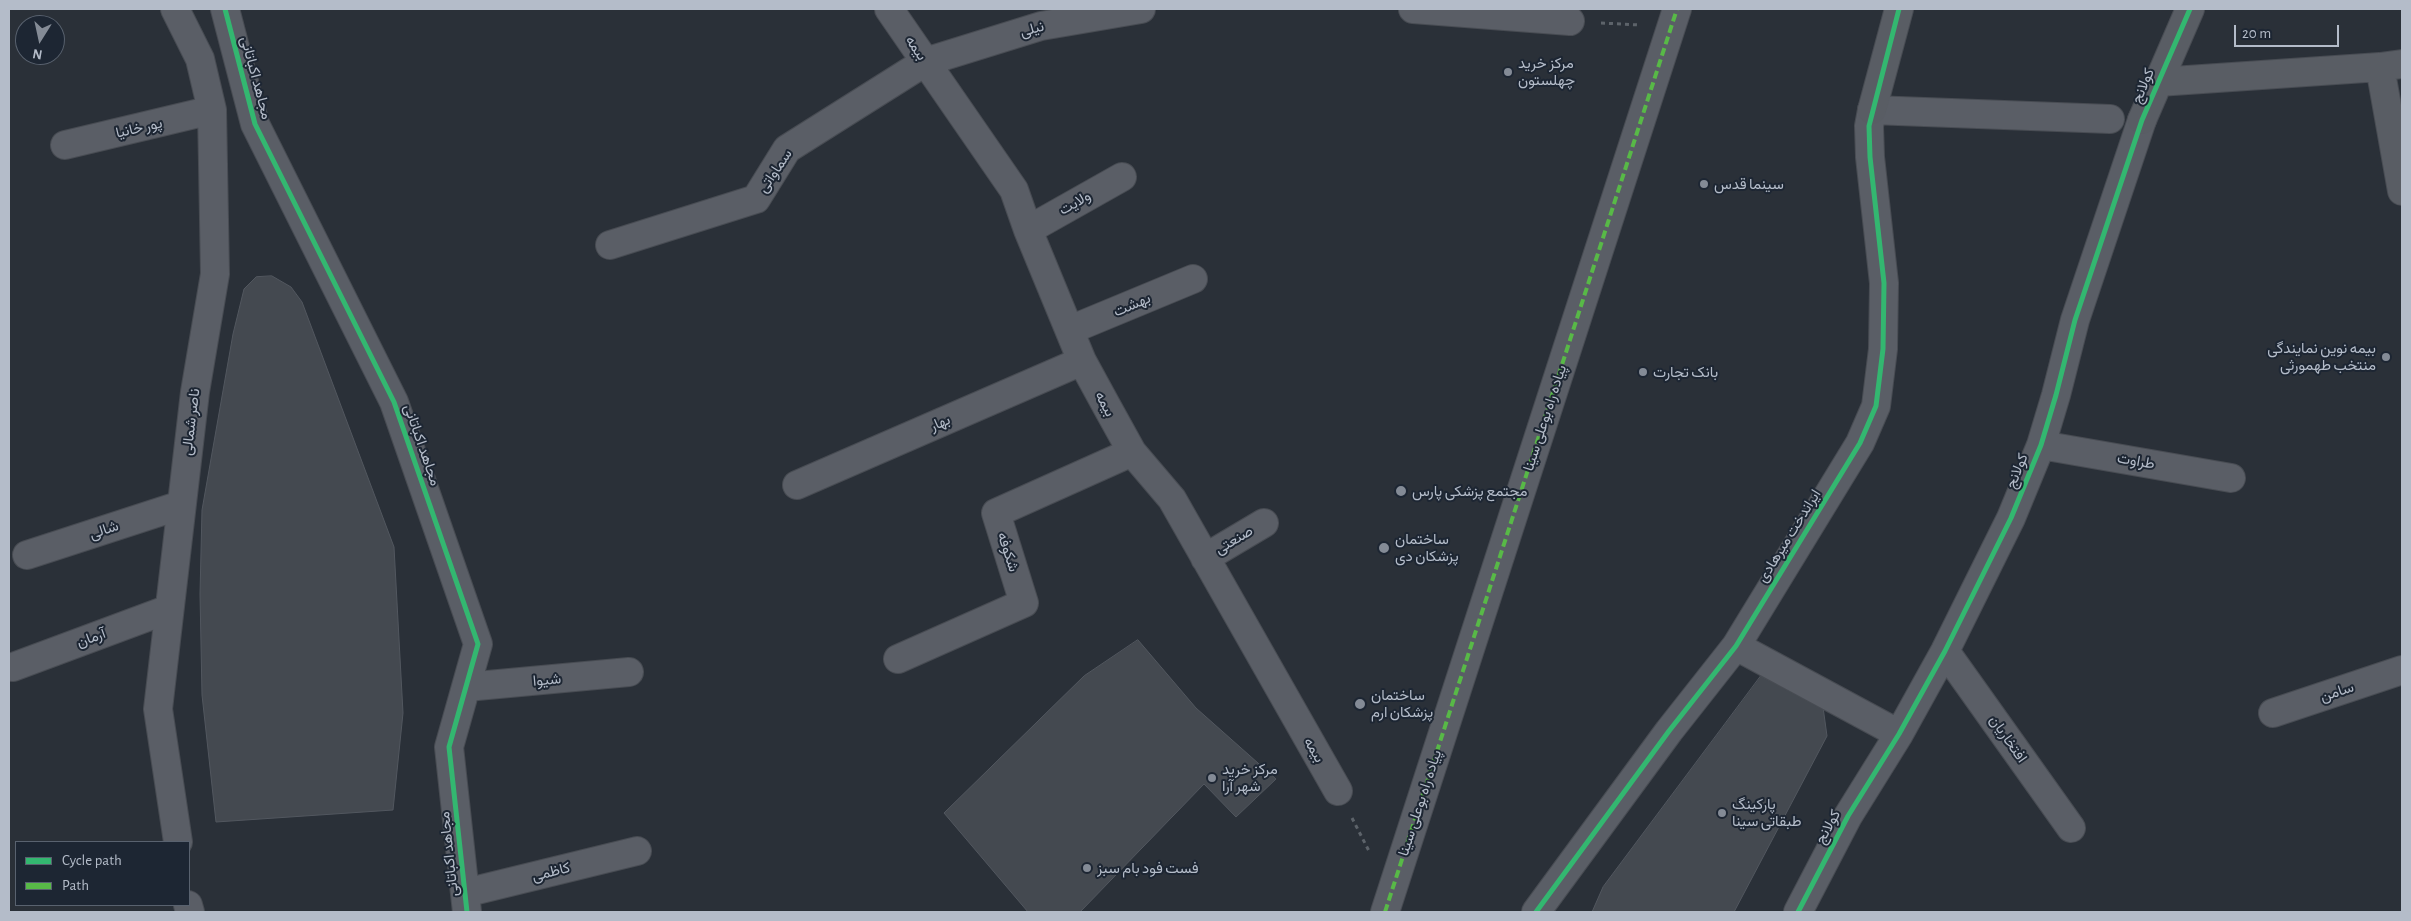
<!DOCTYPE html>
<meta charset="utf-8">
<style>
body{margin:0}
#map{position:relative;width:2411px;height:921px;overflow:hidden;background:#2a3038;font-family:"Alegreya Sans",sans-serif}
canvas{display:block}
.frame{position:absolute;inset:0;border:10px solid #b4bcc9;pointer-events:none}
.legend{position:absolute;left:15px;top:841px;width:175px;height:65px;box-sizing:border-box;background:#1d2633;border:1px solid #59626f;margin:0;padding:6px 9px;list-style:none;font-size:15px;color:#b4bcc9}
.legend li{display:flex;align-items:center;gap:10px;height:25px}
.legend b{width:25px;border:1px solid #59626f}
.north{position:absolute;left:15px;top:15px;width:50px;height:50px;box-sizing:border-box;background:#1d2633;border:1px solid #59626f;border-radius:50%;rotate:190deg;font-size:14px;font-weight:700;line-height:20px;text-align:center;color:#b4bcc9}
.north::after{content:'';display:block;margin:auto;width:18px;height:22px;background:#848b96;clip-path:polygon(50% 0,100% 100%,50% 72%,0 100%)}
.scale{position:absolute;left:2234px;top:25px;width:105px;height:22px;box-sizing:border-box;border:2px solid #b4bcc9;border-top:0;padding-left:6px;font-size:15px;line-height:18px;white-space:nowrap;color:#b4bcc9;-webkit-text-stroke:4px #1d2633;paint-order:stroke}
</style>
<div id="map">
<canvas width="2411" height="921"></canvas>
<div class="frame"></div>
<ul class="legend">
<li><b style="height:6px;background:#33b770"></b>Cycle path</li>
<li><b style="height:6px;background:#58b947"></b>Path</li>
</ul>
<div class="north">N</div>
<div class="scale">20 m</div>
</div>
<script>
const ctx = document.querySelector('canvas').getContext('2d');
ctx.lineJoin = 'round';
function fillPath(path, color) { ctx.fillStyle = color; ctx.fill(path, 'evenodd'); }
function trace(path, color, width, dash) { ctx.strokeStyle = color; ctx.lineWidth = width; ctx.lineCap = dash ? 'butt' : 'round'; ctx.setLineDash(dash || []); ctx.stroke(path); }
function drawText(font, color, halo, rows, align = 'center') {
  ctx.font = font + ' "Alegreya Sans",Vazirmatn,sans-serif'; ctx.lineWidth = 4; ctx.setLineDash([]); ctx.textBaseline = 'middle'; ctx.strokeStyle = halo; ctx.fillStyle = color; for (const [text, x, y, turn = 0] of rows) {
    ctx.save(); ctx.translate(x, y); ctx.rotate((+turn || 0) * Math.PI / 180); ctx.textAlign = isNaN(turn) ? turn : align; if (halo) ctx.strokeText(text, 0, 0); ctx.fillText(text, 0, 0); ctx.restore();
  }
}
const building = new Path2D(`
 M272,276L291,287L302,302L394,547L403,713L393,810L216,822L202,695L200,594L202,510L233,334L244,289L256,277Z
 M1138,640L1196,708L1276,779L1236,817L1204,784L1080,912H1028L944,813L1084,676Z
 M1761,676L1823,707L1827,736L1734,912H1592L1603,887Z`);
fillPath(building, '#444950');
trace(building, '#52575f', 1);
const street = new Path2D(`
 M175,9L200,59L212,110L215,274L195,392L158,709L178,842
 M225,9L255,124L394,402L478,644L449,747L467,912
 M889,9L1014,190L1028,230L1082,361L1106,405L1132,452L1172,499L1338,791
 M1413,9L1570,21
 M65,145L212,110
 M1028,230L1122,177
 M610,245L756,199L787,149L925,62L1041,26L1141,9
 M1070,330L1193,279
 M2041,445L2231,478
 M797,485L1082,361
 M27,555L181,505
 M1205,558L1264,523
 M1736,646L1899,734
 M1945,651L2071,828
 M898,659L1024,603L996,513L1132,452
 M13,667L169,609
 M466,687L629,672
 M2273,713L2402,670
 M465,893L637,851
 M188,905L190,912
 M1385,912L1677,9
 M1536,912L1669,731L1736,646L1860,443L1876,406L1883,349L1884,283L1870,157L1869,126L1872,110L2110,119
 M1798,912L1848,816L1899,734L1945,651L2011,518L2041,445L2056,395L2075,320L2142,120`);
const secondary = new Path2D(`
 M2380,67L2402,191
 M2158,82L2380,67L2402,64
 M1872,110L1899,9
 M2142,120L2190,9`);
trace(street, '#484c53', 30);
trace(secondary, '#484c53', 30);
trace(new Path2D(`
 M1601,23L1640,25
 M1352,818L1370,853`), '#5d636a', 3, [4, 4]);
trace(street, '#5a5e66', 28);
trace(secondary, '#595d64', 28);
trace(new Path2D(`
 M1385,912L1677,9`), '#58b947', 4, [8, 4]);
trace(new Path2D(`
 M225,9L255,124L394,402L478,644L449,747L467,912
 M1536,912L1669,731L1736,646L1860,443L1876,406L1883,349L1884,283L1870,157L1869,126L1899,9
 M1798,912L1848,816L1899,734L1945,651L2011,518L2041,445L2056,395L2075,320L2142,120L2190,9`), '#33b770', 5);
for (const [x, y, r, color] of [
 [1508,72,5,"#848b96"],
 [1704,184,5,"#848b96"],
 [2386,357,5,"#848b96"],
 [1643,372,5,"#848b96"],
 [1401,491,6,"#848b96"],
 [1384,548,6,"#848b96"],
 [1360,704,6,"#848b96"],
 [1212,778,5,"#848b96"],
 [1722,813,5,"#848b96"],
 [1087,868,5,"#848b96"]
]) { const dot = new Path2D(); dot.arc(x, y, r, 0, 2 * Math.PI); ctx.fillStyle = color; ctx.fill(dot); trace(dot, '#1d2633', 2); }
drawText('15px', '#b4bcc9', '#1d2633', [
 ["نیلی",1032,29,-16],
 ["بیمه",916,48,56],
 ["مجاهد اکباتانی",256,78,75],
 ["کولانج",2143,86,-67],
 ["پور خانیا",139,128,-13],
 ["سماواتی",775,171,-56],
 ["ولایت",1075,203,-30],
 ["بهشت",1132,305,-23],
 ["بیمه",1105,404,62],
 ["پیاده راه بوعلی سینا",1545,418,-72],
 ["ناصر شمالی",191,422,-83],
 ["بهار",940,423,-24],
 ["مجاهد اکباتانی",422,445,71],
 ["طراوت",2136,461,10],
 ["کولانج",2017,471,-68],
 ["شالی",104,530,-18],
 ["ایراندخت میرهادی",1789,536,-58],
 ["صنعتی",1234,540,-31],
 ["شکوفه",1008,552,72],
 ["آرمان",91,638,-20],
 ["شیوا",547,680,-5],
 ["سامن",2337,692,-18],
 ["افتخاریان",2008,739,55],
 ["بیمه",1314,750,60],
 ["پیاده راه بوعلی سینا",1420,803,-72],
 ["کولانج",1828,827,-61],
 ["مجاهد اکباتانی",449,854,-96],
 ["کاظمی",551,872,-14]
]);
drawText('15px', '#b4bcc9', '#1d2633', [
 ["مرکز خرید",1518,63],
 ["چهلستون",1518,80],
 ["سینما قدس",1714,184],
 ["بیمه نوین نمایندگی",2376,348,"right"],
 ["منتخب طهمورثی",2376,365,"right"],
 ["بانک تجارت",1653,372],
 ["مجتمع پزشکی پارس",1412,491],
 ["ساختمان",1395,539],
 ["پزشکان دی",1395,556],
 ["ساختمان",1371,695],
 ["پزشکان ارم",1371,712],
 ["مرکز خرید",1222,769],
 ["شهر آرا",1222,786],
 ["پارکینگ",1732,804],
 ["طبقاتی سینا",1732,821],
 ["فست فود بام سبز",1097,868]
], 'left');
</script>
